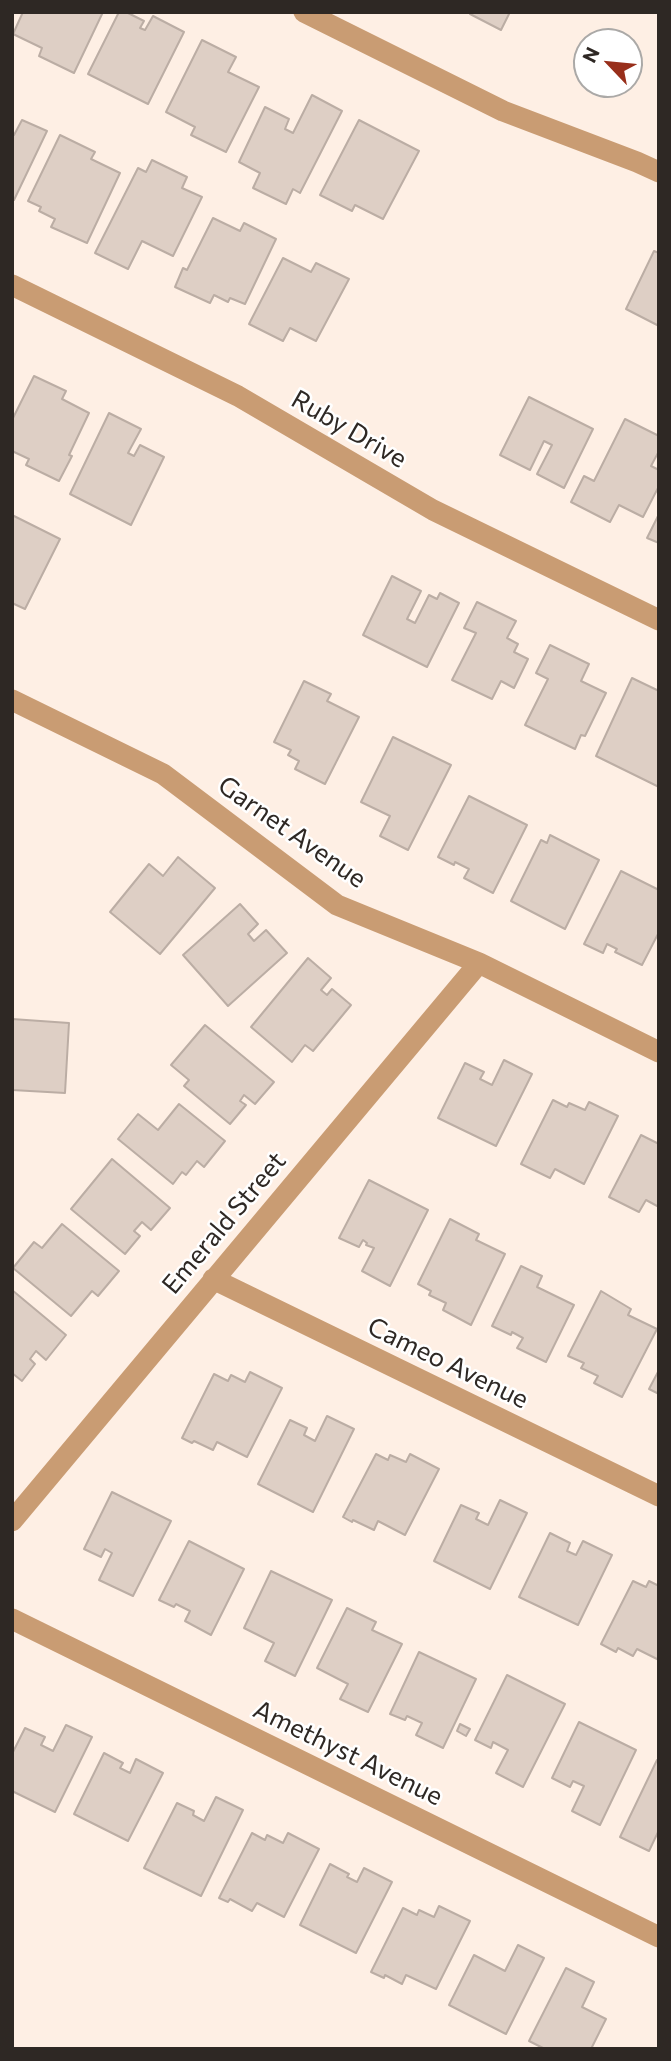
<!DOCTYPE html>
<style>
body{margin:0}
#map{position:relative;width:671px;height:2061px;overflow:hidden;background:#feefe4;font-family:Commissioner,sans-serif}
canvas{display:block}
.frame{position:absolute;inset:0;border:14px solid #2e2824;pointer-events:none}
.north{position:absolute;left:573px;top:28px;width:70px;height:70px;box-sizing:border-box;background:#fff;border:2px solid #aba9a7;border-radius:50%;rotate:296deg;font-size:19px;font-weight:700;line-height:28px;text-align:center;color:#2e2824}
.north::after{content:'';display:block;margin:auto;width:24px;height:32px;background:#982f1b;clip-path:polygon(50% 0,100% 100%,50% 72%,0 100%)}
</style>
<div id="map">
<canvas width="671" height="2061"></canvas>
<div class="frame"></div>
<div class="north">N</div>
</div>
<script>
const ctx = document.querySelector('canvas').getContext('2d');
ctx.lineJoin = 'round';
function fillPath(path, color) { ctx.fillStyle = color; ctx.fill(path, 'evenodd'); }
function trace(path, color, width, dash) { ctx.strokeStyle = color; ctx.lineWidth = width; ctx.lineCap = dash ? 'butt' : 'round'; ctx.setLineDash(dash || []); ctx.stroke(path); }
function drawText(font, color, halo, rows, align = 'center') {
  ctx.font = font + ' Commissioner,sans-serif'; ctx.lineWidth = 5; ctx.setLineDash([]); ctx.textBaseline = 'middle'; ctx.strokeStyle = halo; ctx.fillStyle = color; for (const [text, x, y, turn = 0] of rows) {
    ctx.save(); ctx.translate(x, y); ctx.rotate((+turn || 0) * Math.PI / 180); ctx.textAlign = isNaN(turn) ? turn : align; if (halo) ctx.strokeText(text, 0, 0); ctx.fillText(text, 0, 0); ctx.restore();
  }
}
const building = new Path2D(`
 M23,12H103L74,73L39,56L42,48L13,34Z
 M119,12H126L144,21L140,28L145,30L153,16L184,32L148,104L88,74Z
 M471,12H510L501,30L470,14Z
 M202,40L236,57L228,72L259,87L226,152L191,135L195,127L166,112Z
 M312,95L342,111L300,193L293,189L286,204L253,188L260,173L239,162L265,107L289,119L285,129L293,133Z
 M22,120L47,131L14,200L12,199V134L14,135Z
 M359,120L419,151L383,219L355,205L352,211L320,195Z
 M60,135L95,152L91,159L120,173L87,243L51,227L55,219L39,211L41,207L28,201Z
 M152,160L187,177L182,188L202,197L173,256L142,241L128,269L95,253L138,168L146,172Z
 M213,218L240,231L244,223L276,239L245,304L230,298L228,302L214,295L210,303L175,287L183,268L187,270Z
 M654,251L659,253V326L626,309Z
 M283,258L311,272L316,263L349,279L316,341L290,328L283,341L249,324Z
 M34,376L66,391L62,399L89,413L69,455L72,456L59,481L26,465L29,459L12,451V420Z
 M529,397L593,429L564,488L537,474L552,445L544,441L530,470L500,455Z
 M109,413L141,429L128,453L134,456L140,445L164,457L131,525L70,494Z
 M625,419L659,436V451L651,466L659,470V486L643,517L619,505L610,522L571,502L584,476L594,481Z
 M659,514V543L647,538Z
 M12,515L60,539L25,609L12,603Z
 M392,576L421,591L407,619L415,623L429,595L437,599L440,593L459,603L427,667L363,635Z
 M477,602L516,621L507,638L518,644L514,652L528,659L514,688L501,681L492,699L452,680L476,633L464,628Z
 M550,645L589,664L581,681L606,693L585,736L581,735L575,749L525,725L548,679L536,673Z
 M632,678L659,691V787L596,756Z
 M304,681L331,694L327,701L359,717L325,784L295,769L299,761L288,755L291,750L274,742Z
 M393,737L451,765L408,850L380,836L390,816L361,802Z
 M469,796L527,825L493,893L464,878L469,869L455,862L454,865L438,857Z
 M550,835L599,860L565,929L511,901L541,840L547,843Z
 M178,857L215,888L160,954L110,912L149,864L163,876Z
 M621,871L659,890V932L642,965L615,952L617,949L607,944L603,953L584,944Z
 M240,904L258,924L248,934L254,941L266,930L287,953L228,1006L183,955Z
 M308,958L331,978L321,990L327,995L332,989L351,1005L313,1051L305,1045L292,1062L251,1027Z
 M12,1019L69,1023L65,1093L12,1090Z
 M205,1025L274,1082L255,1104L244,1095L240,1101L246,1105L230,1124L184,1086L189,1080L171,1065Z
 M504,1060L532,1074L496,1146L438,1118L465,1063L484,1072L480,1079L492,1085Z
 M553,1100L567,1107L569,1103L585,1110L589,1102L618,1116L584,1184L555,1169L550,1178L521,1164Z
 M179,1104L225,1141L204,1167L197,1161L186,1175L182,1172L173,1184L118,1139L138,1114L158,1130Z
 M641,1135L659,1144V1207L646,1200L639,1212L609,1197Z
 M112,1159L170,1208L151,1230L142,1222L134,1231L140,1236L125,1254L71,1209Z
 M369,1180L428,1210L390,1286L362,1271L374,1248L366,1245L367,1243L363,1240L359,1247L339,1238Z
 M450,1219L479,1234L476,1240L505,1254L471,1325L443,1310L446,1303L429,1295L431,1291L418,1284Z
 M62,1224L119,1271L98,1296L92,1291L71,1316L13,1268L34,1242L42,1248Z
 M521,1266L542,1276L537,1287L574,1305L546,1362L517,1348L523,1338L512,1332L511,1335L492,1326Z
 M12,1290L66,1335L46,1360L36,1351L30,1359L35,1364L22,1381L12,1373Z
 M601,1291L631,1309L628,1315L657,1329L622,1397L594,1383L598,1376L581,1368L584,1363L568,1356Z
 M659,1370V1394L649,1389Z
 M250,1372L282,1388L247,1457L217,1442L213,1450L194,1441L192,1443L182,1438L214,1374L228,1381L231,1375L245,1382Z
 M327,1416L354,1429L313,1512L258,1484L290,1420L307,1428L304,1435L315,1441Z
 M376,1454L388,1460L390,1455L406,1462L410,1454L439,1469L405,1535L378,1521L374,1530L353,1520L352,1522L343,1517Z
 M112,1492L171,1521L133,1596L99,1580L112,1553L105,1549L101,1557L84,1549Z
 M500,1500L527,1513L490,1589L434,1561L461,1505L479,1513L476,1519L488,1525Z
 M550,1533L570,1543L567,1551L576,1555L583,1541L612,1555L578,1625L519,1597Z
 M189,1541L244,1569L211,1635L185,1621L190,1611L176,1604L174,1607L159,1600Z
 M271,1571L332,1600L295,1676L265,1661L274,1643L244,1628Z
 M633,1581L646,1587L649,1581L659,1586V1660L637,1649L633,1656L618,1648L616,1652L601,1644Z
 M347,1608L376,1622L372,1630L402,1644L368,1712L340,1699L348,1684L317,1668Z
 M419,1652L476,1679L443,1748L416,1735L422,1723L407,1716L405,1720L390,1714Z
 M507,1675L565,1704L523,1787L496,1773L508,1750L493,1742L491,1748L475,1740Z
 M579,1722L636,1750L600,1825L572,1811L584,1786L573,1781L570,1787L552,1778Z
 M460,1724L470,1729L466,1736L457,1731Z
 M66,1725L92,1737L55,1812L12,1791V1754L25,1728L45,1737L41,1745L53,1751Z
 M104,1753L123,1763L120,1768L130,1773L136,1759L163,1773L128,1841L74,1814Z
 M657,1760L659,1761V1830L649,1851L620,1837Z
 M216,1797L243,1810L201,1896L144,1868L177,1803L194,1811L193,1815L204,1821Z
 M252,1833L265,1840L267,1835L283,1843L288,1833L319,1849L284,1917L257,1903L252,1911L230,1899L228,1902L219,1898Z
 M330,1864L349,1874L347,1877L357,1882L364,1868L392,1882L356,1953L300,1925Z
 M439,1906L470,1921L436,1989L406,1975L402,1984L385,1975L384,1978L371,1972L403,1908L417,1915L419,1910L434,1917Z
 M518,1945L544,1958L506,2034L449,2005L474,1955L505,1971Z
 M566,1968L594,1982L582,2007L606,2019L591,2049H545L529,2041Z`);
fillPath(building, '#decfc5');
trace(building, '#bbada4', 2);
trace(new Path2D(`
 M304,12L503,111L637,162L659,172
 M12,285L238,396L433,510L659,620
 M12,700L163,774L337,905L479,963L659,1052
 M213,1279L659,1496
 M12,1521L479,963
 M12,1619L659,1937`), '#c99c73', 21);
drawText('26px', '#2e2824', '#fff', [
 ["Ruby Drive",349,429,30],
 ["Garnet Avenue",292,832,35],
 ["Emerald Street",224,1223,-50],
 ["Cameo Avenue",448,1363,26],
 ["Amethyst Avenue",348,1753,26]
]);
</script>
